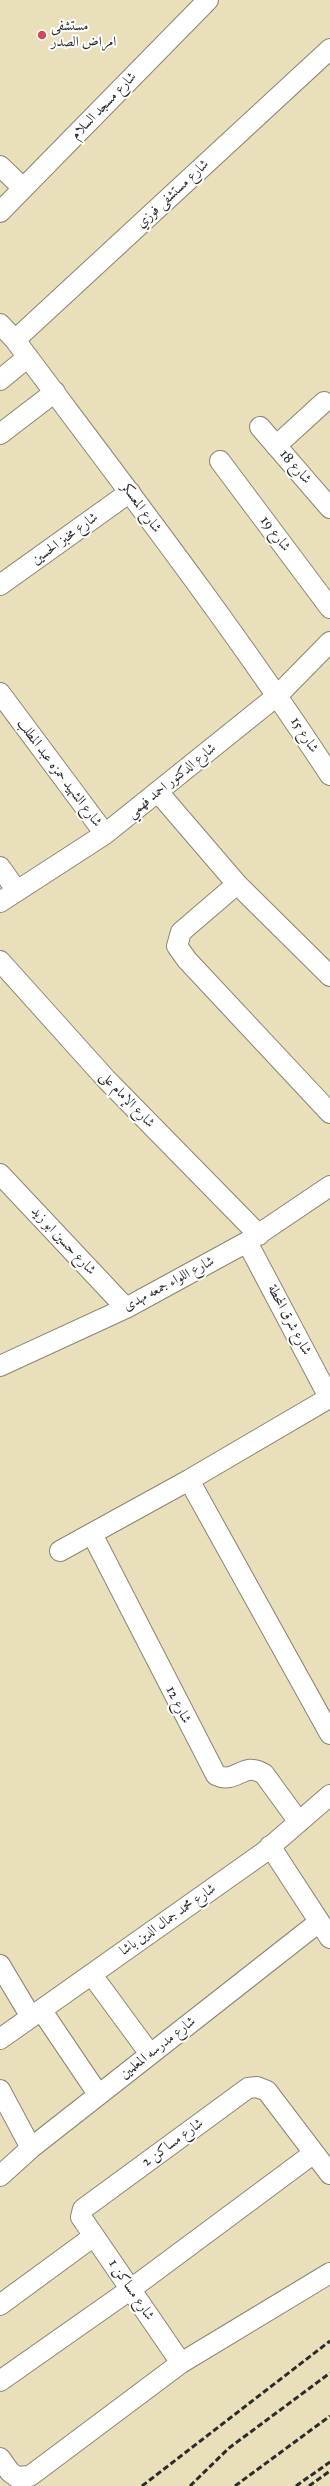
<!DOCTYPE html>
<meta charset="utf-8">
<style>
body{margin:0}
canvas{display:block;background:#e9dfbb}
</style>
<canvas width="330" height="2486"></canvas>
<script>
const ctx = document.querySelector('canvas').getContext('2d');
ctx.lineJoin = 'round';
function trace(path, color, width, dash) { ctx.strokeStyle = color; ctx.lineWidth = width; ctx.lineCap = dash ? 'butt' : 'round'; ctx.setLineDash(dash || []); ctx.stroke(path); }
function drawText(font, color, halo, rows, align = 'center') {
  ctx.font = font + ' "IM FELL Great Primer",Amiri,serif'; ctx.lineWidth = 4; ctx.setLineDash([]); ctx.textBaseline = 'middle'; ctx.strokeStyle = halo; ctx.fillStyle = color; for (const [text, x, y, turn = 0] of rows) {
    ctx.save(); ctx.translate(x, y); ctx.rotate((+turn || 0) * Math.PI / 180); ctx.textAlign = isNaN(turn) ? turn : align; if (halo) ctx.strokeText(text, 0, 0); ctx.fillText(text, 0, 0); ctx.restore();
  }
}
const minor = new Path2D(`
 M0,166L23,188
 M0,212L208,0
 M0,324L15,340C122,483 232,625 330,775
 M15,340L330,49
 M0,380L28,357
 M260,427L330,508
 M0,434L55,392
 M276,446L324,402
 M220,461L330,608
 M0,585L130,492
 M0,693L105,834
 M158,792L237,884L330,976
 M0,867L17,891
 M237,884L181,932L177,946L187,960L330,1113
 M0,902L105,834L278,695L330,642
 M0,961L106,1079L259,1235
 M0,1174L126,1308
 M247,1242L330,1399
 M0,1366L126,1308L247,1242L330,1186
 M189,1480L330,1734
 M92,1534L216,1775C237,1785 243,1760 264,1774L299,1822
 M60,1551L189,1480L329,1398
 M270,1846L330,1938
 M0,1965L31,2017
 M92,1975L150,2054
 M42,2011L98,2094
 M0,2039L263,1853L330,1795
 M0,2090L31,2148
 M0,2176L31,2148L319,1922
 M0,2305L94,2236
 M181,2363L81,2217L83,2209L248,2088L257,2087L267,2091L330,2174
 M0,2381L131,2289L314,2153
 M0,2458L10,2472L17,2477L30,2476L181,2363L330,2273`);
trace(minor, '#8a8573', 22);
trace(minor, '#fff', 20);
trace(new Path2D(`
 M142,2486L330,2341
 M190,2486L229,2448L330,2373
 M235,2486L330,2416
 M296,2486L330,2462
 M309,2486L330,2471`), '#2b2b2b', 3, [6, 3]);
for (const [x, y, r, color] of [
 [42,35,5,"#d1495b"]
]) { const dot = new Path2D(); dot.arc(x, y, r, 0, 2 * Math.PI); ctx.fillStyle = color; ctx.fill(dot); trace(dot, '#fff', 1.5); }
drawText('14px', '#2b2b2b', '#fff', [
 ["مستشفى",51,27],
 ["امراض الصدر",51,43]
], 'left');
drawText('14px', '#2b2b2b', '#fff', [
 ["شارع مسجد السلام",104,106,-46],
 ["شارع مستشفى فوزي",173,194,-43],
 ["شارع 18",295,467,49],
 ["شارع المعسكر",141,508,54],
 ["شارع 19",275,534,53],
 ["شارع مخبز الحسين",65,539,-36],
 ["شارع 15",304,735,57],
 ["شارع الشهيد حمزه عبد المطلب",59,773,53],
 ["شارع الدكتور احمد فهمي",172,781,-39],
 ["شارع الإمام على",127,1100,46],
 ["شارع حسين ابو زيد",63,1241,47],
 ["شارع اللواء جمعه مهدى",169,1284,-28],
 ["شارع شرق المحطة",289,1320,62],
 ["شارع 12",178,1705,63],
 ["شارع محمد جمال الدين باشا",168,1920,-35],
 ["شارع مدرسه المعلمين",158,2048,-38],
 ["شارع مساكن 2",173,2143,-36],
 ["شارع مساكن 1",131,2290,56]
]);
</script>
